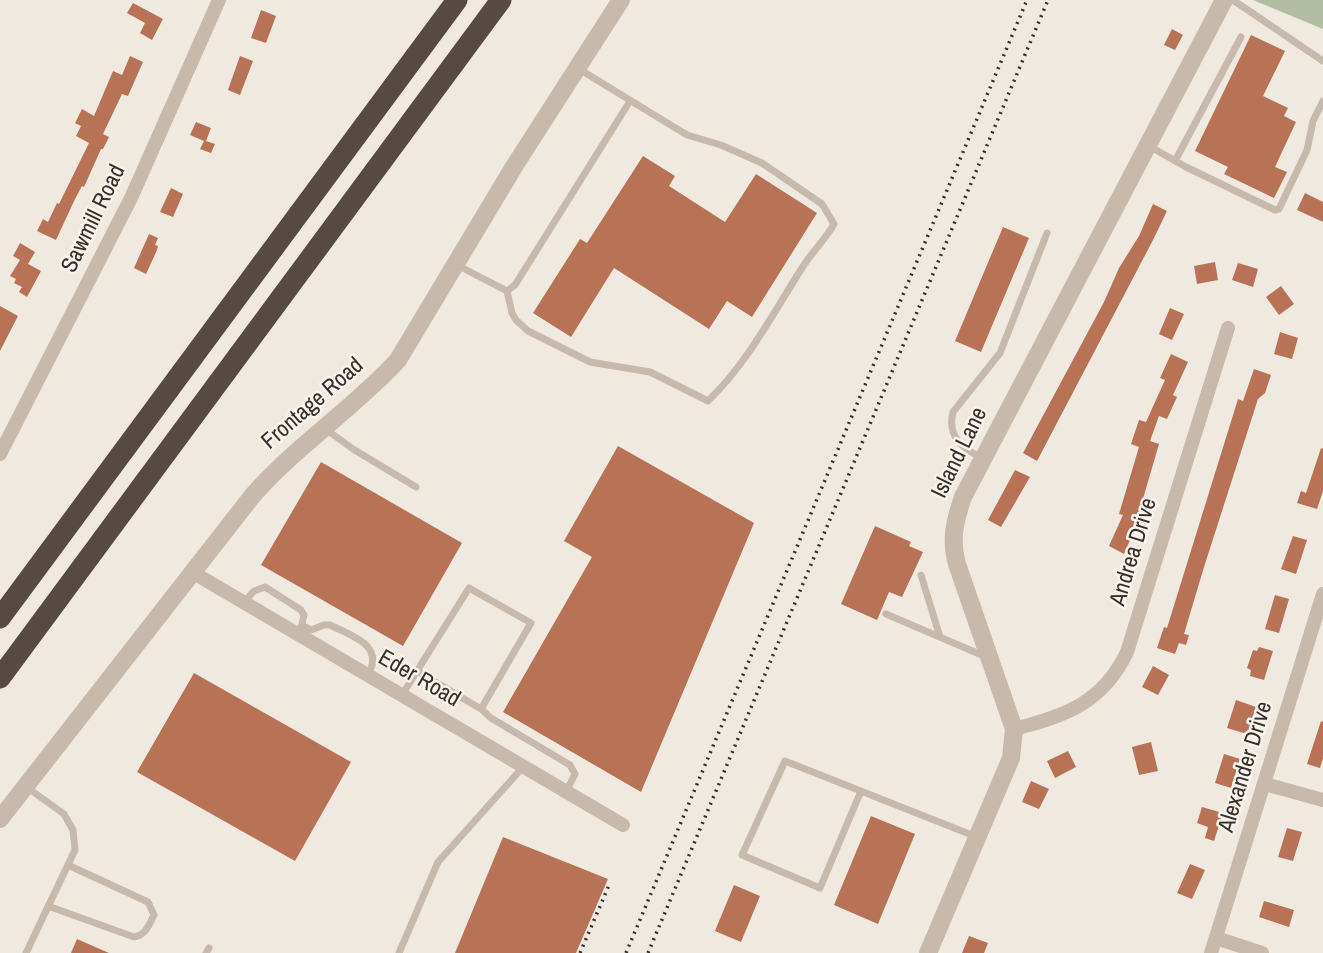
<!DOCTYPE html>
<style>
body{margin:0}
canvas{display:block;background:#f0e9e0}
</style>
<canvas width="1323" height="953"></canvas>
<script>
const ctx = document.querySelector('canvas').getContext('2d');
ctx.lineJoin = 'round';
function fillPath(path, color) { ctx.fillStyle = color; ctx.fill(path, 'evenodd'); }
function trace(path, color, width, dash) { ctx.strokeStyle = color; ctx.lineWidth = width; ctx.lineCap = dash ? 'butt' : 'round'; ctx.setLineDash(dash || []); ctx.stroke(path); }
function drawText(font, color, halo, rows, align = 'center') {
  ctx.font = font + ' "Archivo Narrow",sans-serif'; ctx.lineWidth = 5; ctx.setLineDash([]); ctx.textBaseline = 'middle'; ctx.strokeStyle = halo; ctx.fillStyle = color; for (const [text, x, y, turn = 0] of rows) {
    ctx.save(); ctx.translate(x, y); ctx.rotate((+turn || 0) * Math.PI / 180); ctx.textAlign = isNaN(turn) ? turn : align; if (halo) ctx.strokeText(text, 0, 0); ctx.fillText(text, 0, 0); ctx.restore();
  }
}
fillPath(new Path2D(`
 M1253,0H1323V29Z`), '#b3bea1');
fillPath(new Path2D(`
 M133,3L163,19L152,40L140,33L145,23L127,13Z
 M261,10L276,16L266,43L251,38Z
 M1172,29L1183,35L1175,50L1164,45Z
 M1251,35L1285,51L1263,96L1288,108L1284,116L1296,122L1275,167L1287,172L1274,198L1224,174L1228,167L1195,151Z
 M130,56L143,62L128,96L122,94L103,134L109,137L103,149H101L84,187L82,186L75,199L56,240L37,231L43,219L48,222L57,203L59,204L89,143L76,136L81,126L75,123L82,109L94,116L113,71L122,75Z
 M240,56L253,61L240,95L228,90Z
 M196,122L211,128L206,141L215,144L211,153L200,149L204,141L190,135Z
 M643,156L675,176L669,186L725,222L756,174L817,213L752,317L727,301L709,329L614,268L571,337L533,313L580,239L587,243Z
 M171,188L183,194L173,217L160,212Z
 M1305,193L1323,202V222L1297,210Z
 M1153,204L1167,211L1153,240L1037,461L1023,453L1104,302L1119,268L1139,236Z
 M1003,227L1029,238L981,352L955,341Z
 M149,234L158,238L155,245L158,246L157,250L146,274L134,268Z
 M20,243L35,252L28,264L41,271L27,297L19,292L22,287L14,283L16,279L10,276L20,260L13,256Z
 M1215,262L1218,280L1197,284L1194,266Z
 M1238,263L1258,269L1253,287L1232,280Z
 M1281,286L1294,304L1279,315L1266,297Z
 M0,306L18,316L0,351Z
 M1170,308L1184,314L1172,340L1159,334Z
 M1280,332L1298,338L1292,359L1274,354Z
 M1171,354L1188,362L1173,395L1177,397L1167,419L1159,416L1150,441L1159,444L1133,533L1124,554L1109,546L1123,515L1119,514L1139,447L1131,444L1139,420L1146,422L1165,380L1160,378Z
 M1254,369L1271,375L1265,393L1258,399L1204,567L1184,634L1189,635L1186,645L1179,643L1175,654L1157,648L1164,627L1167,628L1238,399L1243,401Z
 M618,446L754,523L641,792L503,712L592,557L564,541Z
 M1321,448L1323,449V491L1317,509L1297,503L1301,491L1306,493Z
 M321,462L462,543L403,646L261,565Z
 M1015,470L1030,477L1001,527L988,520Z
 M875,526L911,542L909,546L923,552L902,597L889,592L877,620L841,604Z
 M1293,536L1307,540L1296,574L1281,569Z
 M1275,595L1289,599L1279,633L1265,629Z
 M1259,647L1273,651L1264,680L1250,676L1251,670L1247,668L1253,650L1257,651Z
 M1153,666L1169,675L1158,695L1142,687Z
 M194,673L351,762L295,861L137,772Z
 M1236,700L1256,707L1247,734L1227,728Z
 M1321,721L1323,722V758L1320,768L1307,764Z
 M1151,742L1158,771L1139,775L1132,747Z
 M1068,751L1076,767L1055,778L1047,761Z
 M1224,754L1240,759L1231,788L1215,783Z
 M1031,781L1049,789L1039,809L1022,802Z
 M1202,807L1223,813L1214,841L1205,838L1208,827L1197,823Z
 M871,816L915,834L878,924L834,905Z
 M1287,828L1302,832L1293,861L1278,857Z
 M503,837L608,879L576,953H455Z
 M1190,864L1205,870L1192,899L1177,893Z
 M734,885L760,896L741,942L715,931Z
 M1264,901L1294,910L1289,927L1259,917Z
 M969,936L988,943L984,953H962Z
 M77,939L109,953H71Z`), '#b87256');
trace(new Path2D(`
 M1233,0L1323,61
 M1149,146L1186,167L1275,210L1279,209L1307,150L1313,121L1323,101
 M1175,161L1241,37
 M455,264L507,291L515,285L630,101
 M507,291L512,313L516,320L528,331L590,362L650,372L708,401C747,364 773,313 802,268C812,252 825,240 834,224L822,204L762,163L721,145L687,135L579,69
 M324,428L353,449L416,487
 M982,458C962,448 947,437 953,412L1000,353L1047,233
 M921,575L940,637
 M244,602L254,591L265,587L301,610L304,615L301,628
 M886,614L984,656
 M302,625L311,630L324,625H330C352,636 385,645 368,675
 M417,671L481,709
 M402,695L469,588L531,623L481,709L491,718L570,765L575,774L566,792
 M25,786L64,814L73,830L75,850L26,953
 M861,791L820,888L742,855L785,761L977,837
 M48,906L134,937C146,935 149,925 154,915L148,902L68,865
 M206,953L209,948
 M399,953L438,862L523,767`), '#c7baad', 7);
trace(new Path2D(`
 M0,454L131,198L219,0
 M192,572L623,825
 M1014,729C1065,716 1103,703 1127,652L1228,328
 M1265,784L1323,800
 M1216,938L1262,953
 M1211,953L1323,594`), '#c7baad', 14);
trace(new Path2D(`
 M0,819L253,495C297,445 353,409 398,360L515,165L621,0
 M928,953L1011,758L1014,729L957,564C950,540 955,520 963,497L1224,0`), '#c7baad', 18);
trace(new Path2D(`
 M0,618L457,0
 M0,678L501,0`), '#564a43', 21);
trace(new Path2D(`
 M580,953L610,883
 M626,953L1027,0
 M648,953L1048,0`), '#362f2a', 3.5, [2, 5]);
drawText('23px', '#362f2a', '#f8f3ec', [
 ["Sawmill Road",94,219,-64],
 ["Frontage Road",313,404,-41],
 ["Island Lane",960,453,-64],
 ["Andrea Drive",1134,552,-73],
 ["Eder Road",419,679,30],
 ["Alexander Drive",1246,767,-73]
]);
</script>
